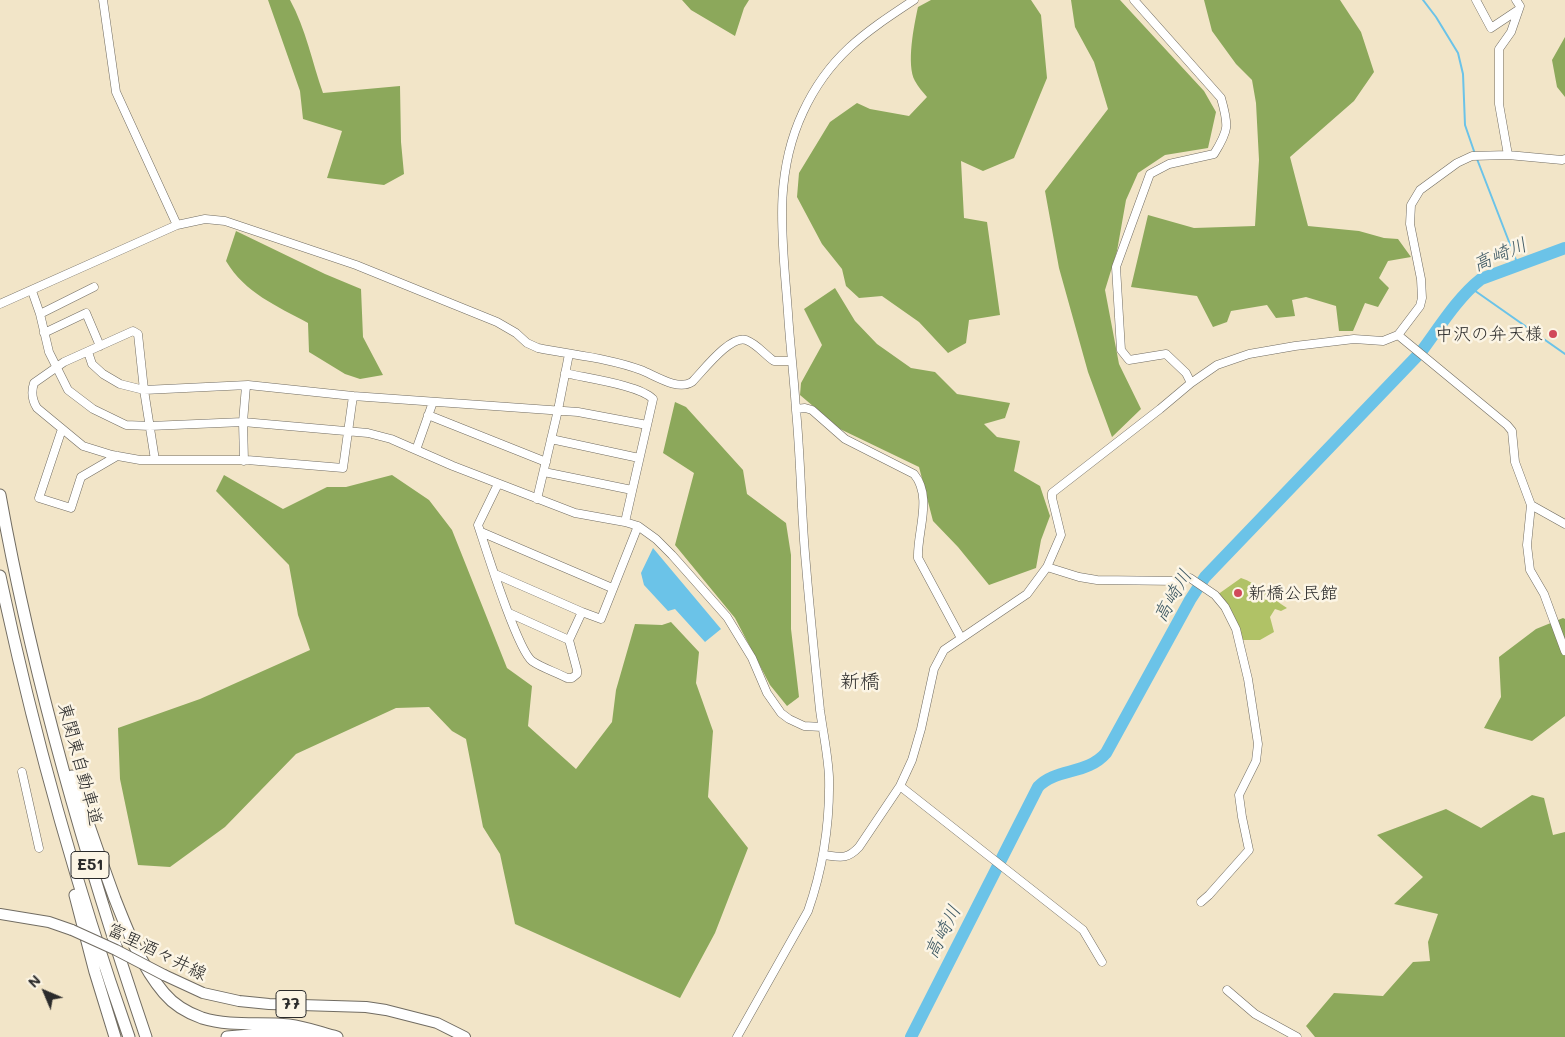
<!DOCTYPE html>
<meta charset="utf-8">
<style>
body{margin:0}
#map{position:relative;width:1565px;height:1037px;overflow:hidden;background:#f2e5c8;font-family:Mali,sans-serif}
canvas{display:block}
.north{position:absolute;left:20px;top:967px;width:50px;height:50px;-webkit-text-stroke:4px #fcf5e5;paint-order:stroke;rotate:315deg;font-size:14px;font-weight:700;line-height:20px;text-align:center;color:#2b2b2b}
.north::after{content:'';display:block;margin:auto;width:18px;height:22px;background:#2b2b2b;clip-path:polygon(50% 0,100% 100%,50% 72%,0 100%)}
</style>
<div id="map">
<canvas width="1565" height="1037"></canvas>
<div class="north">N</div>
</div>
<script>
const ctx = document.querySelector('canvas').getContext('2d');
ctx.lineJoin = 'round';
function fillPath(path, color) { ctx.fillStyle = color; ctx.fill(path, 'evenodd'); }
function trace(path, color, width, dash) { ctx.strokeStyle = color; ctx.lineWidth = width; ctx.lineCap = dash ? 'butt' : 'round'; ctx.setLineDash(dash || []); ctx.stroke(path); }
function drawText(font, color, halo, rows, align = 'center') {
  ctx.font = font + ' Mali,"Klee One",sans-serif'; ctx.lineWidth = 5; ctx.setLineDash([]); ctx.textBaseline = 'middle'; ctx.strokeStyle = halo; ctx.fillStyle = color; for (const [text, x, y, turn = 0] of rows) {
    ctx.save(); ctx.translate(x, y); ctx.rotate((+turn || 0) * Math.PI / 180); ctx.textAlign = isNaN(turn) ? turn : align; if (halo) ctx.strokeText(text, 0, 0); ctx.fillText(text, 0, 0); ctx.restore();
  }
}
fillPath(new Path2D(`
 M1241,578C1257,583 1272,599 1287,608L1281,611L1275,609L1270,617L1274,632L1260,640H1240L1217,595Z`), '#b0c266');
fillPath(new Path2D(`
 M268,0H290C306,29 312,62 323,93L400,86L401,142L404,174L384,185L327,178L342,131L303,119L300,91Z
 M682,0H749L744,8L735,36L691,10Z
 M931,0H1031L1041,15L1047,78L1014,158L983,171L961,161L964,218L987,222L1000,315L969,320L966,343L948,353L919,322L882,296L859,298L846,286L842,269L822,244L797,197L799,173L830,122L857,103L870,109L909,116L927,97C923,92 918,87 915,81C906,65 914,25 918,7Z
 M1071,0H1120L1204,91L1216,112L1208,148L1165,155L1138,173L1126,200L1117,251L1105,290L1119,364L1141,409L1112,437L1088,372L1059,268L1045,191L1108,109L1094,62L1075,27Z
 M1204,0H1340L1361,32L1374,72L1354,101L1290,157L1308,226L1359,231L1384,238L1398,239L1411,257L1388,261L1379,278L1389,288L1378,307L1365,303L1353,331H1339L1336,306L1306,297L1292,300L1295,316L1276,318L1267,305L1231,311L1227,322L1213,327L1197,296L1131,287L1148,215L1194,228L1255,226L1259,160L1256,103L1252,80L1236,64L1212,31Z
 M1565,37V97L1557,87L1552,60Z
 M236,231L325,274L361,289L363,337L383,375L360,379L345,374L309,352L308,323C277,306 245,293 226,261Z
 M835,288L855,321L877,344L911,368L935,372L957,394L1010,403L1005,418L984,424L997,437L1020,441L1014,471L1040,486L1050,516L1041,540L1036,568L989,585L958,547L933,521L919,467L840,429L800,395L801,383L822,345L804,309Z
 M675,402L686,407L743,470L747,494L786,523L791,555V629L799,697L787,706L770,685L735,618L675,545L694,473L663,453Z
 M224,475L283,509L327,487H346L392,475L429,500L452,530L507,668L532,686L528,726L576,769L612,722L616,690L635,624L662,625L671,622L699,652L696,683L713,731L708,797L748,848L715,933L680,998L515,924L500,854L483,827L466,739L452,731L429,707L396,708L296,754L225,827L170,867L138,865L120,779L118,728L200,699L310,650L298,615L289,565L216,491Z
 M1563,618L1565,619V716L1532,741L1484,728L1501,697L1499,657L1536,629Z
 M1532,795L1544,798L1553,835L1565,832V1037H1315L1306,1026L1334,993L1383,996L1413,962L1430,961L1428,942L1438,914L1394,904L1423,877L1377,835L1446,809L1481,828Z`), '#8ca85b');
fillPath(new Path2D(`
 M653,548L721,629L705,642L675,609L668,611L644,585L641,573Z`), '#6bc3e8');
trace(new Path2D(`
 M1423,0L1436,17L1458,53L1463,74L1465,125L1475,154
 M1477,159L1518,265
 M1471,288L1565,354`), '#6bc3e8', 2);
trace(new Path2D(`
 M911,1037L1038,787C1056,768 1087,775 1106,753L1190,600L1205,577L1421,352C1439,328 1457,298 1481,279L1565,248`), '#6bc3e8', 12);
const minor = new Path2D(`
 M103,0L116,92L177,225
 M1134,0L1221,98C1229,126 1229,130 1214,154L1169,164L1150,174L1116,267L1121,350L1129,360L1166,354L1186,373L1191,383
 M1476,0L1491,28L1518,10
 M1508,155L1499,104V49L1511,32L1520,6L1516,0
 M32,291L40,314L49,352L68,390L93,409L126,425L150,426L243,422L368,433L391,439L453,466L575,513L625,522L638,526L656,539L672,555L727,617L752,658L767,693L781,713L789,719L804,726L822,727
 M0,304L177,225L205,219L225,221L356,265L497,322L516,333L527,343L538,348C572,355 609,358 641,370C656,376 678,391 692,382C703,371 730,335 746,340C757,344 765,355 774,361H791
 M40,314L94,287
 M44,333L86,313L100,346
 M1398,335L1507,425L1512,431L1515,462L1531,505L1527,545L1530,570L1544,594L1565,651
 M88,352L92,364L103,374L120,384L144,390L248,385L353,396L578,412L647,425
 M565,373C585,378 640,385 653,399L625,522
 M796,409L805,408L812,410L845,439L914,474C933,497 917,531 918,558L961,638
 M428,415L546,462
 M62,429L39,498L71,508L81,477L117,456
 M551,439L639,458
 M416,450L433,402
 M155,460L144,390L138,334L133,331L64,362L34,383C31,392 32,400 37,408L83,446L112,455L140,460H247L343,468L353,396
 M244,461L243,422L246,386
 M544,472L632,490
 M498,484L478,525C486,549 517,649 532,661C542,668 556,672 567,678H572L577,674V670L569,640L582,612L601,619L638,526
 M537,499L558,410L569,354
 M1531,505L1565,524
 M481,532L612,588
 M1047,567L1079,577L1097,580L1179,581L1190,578L1215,595L1225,607L1236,629L1248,679L1258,744L1256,761L1239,795L1242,817L1249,850L1209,895L1201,902
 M495,574L582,612
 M509,613L569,640
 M22,772L39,848
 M900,786L1083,930L1102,962
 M824,855C840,857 847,860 859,847L900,786L912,760L921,729L934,669L944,650L1027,594L1047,567L1061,535L1052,498V493L1160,409L1191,383L1217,365L1249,354L1295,346L1354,339L1383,341L1398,335L1420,306L1422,298L1421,279L1410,224L1411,205L1420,190L1457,163L1472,156L1508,155L1562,160L1565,159
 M1227,990L1255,1014L1297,1037
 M737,1037L808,911C823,868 830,823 829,777C828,755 823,732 820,710C815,662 810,613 806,565C801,513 801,461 796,410C794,377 790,345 788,313C783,243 772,178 803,112C829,56 864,33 914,0`);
const major = new Path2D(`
 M0,914L49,922L72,930
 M164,975L203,993L239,1001L269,1004L366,1007L386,1010L437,1023L465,1037`);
const highway = new Path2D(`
 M0,495C33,679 86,860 146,1037
 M0,576C33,732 76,886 129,1037
 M72,776C86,817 100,858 115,899C128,932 141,966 164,993C174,1005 188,1013 202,1018C231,1027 260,1022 289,1025C306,1027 321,1033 337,1037
 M75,895L95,972L115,1037
 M227,1037L273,1033L301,1035L318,1034`);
trace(minor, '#716c62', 9);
trace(major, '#716c62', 12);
trace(highway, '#716c62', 13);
trace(minor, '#fff', 8);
trace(major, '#fff', 10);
trace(highway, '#fff', 11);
const majorBridge = new Path2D(`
 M72,930L116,950L164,975`);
trace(majorBridge, '#716c62', 12, []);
trace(majorBridge, '#fff', 10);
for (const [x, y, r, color] of [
 [1553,334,5,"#d1495b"],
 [1238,593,5,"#d1495b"]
]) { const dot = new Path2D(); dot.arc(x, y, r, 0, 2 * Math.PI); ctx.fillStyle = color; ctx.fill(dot); trace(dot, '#fcf5e5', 2); }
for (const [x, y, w] of [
 [90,865,38],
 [291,1004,30]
]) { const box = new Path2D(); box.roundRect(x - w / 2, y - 13.5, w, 27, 4); ctx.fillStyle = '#fcf5e5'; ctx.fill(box); trace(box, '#2b2b2b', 1); }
drawText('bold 16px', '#2b2b2b', null, [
 ["E51",90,865],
 ["77",291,1004]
]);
drawText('18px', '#2b2b2b', '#fcf5e5', [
 ["中沢の弁天様",1543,334],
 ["新橋公民館",1248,593,"left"]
], 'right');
drawText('18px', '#2b2b2b', '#fcf5e5', [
 ["東関東自動車道",80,764,75],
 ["富里酒々井線",157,952,26]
]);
drawText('italic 19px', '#3e5964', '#fcf5e5', [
 ["高崎川",1500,255,-23],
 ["高崎川",1173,596,-60],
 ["高崎川",943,932,-63]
]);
drawText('20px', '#2b2b2b', '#fcf5e5', [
 ["新橋",860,682]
]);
</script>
